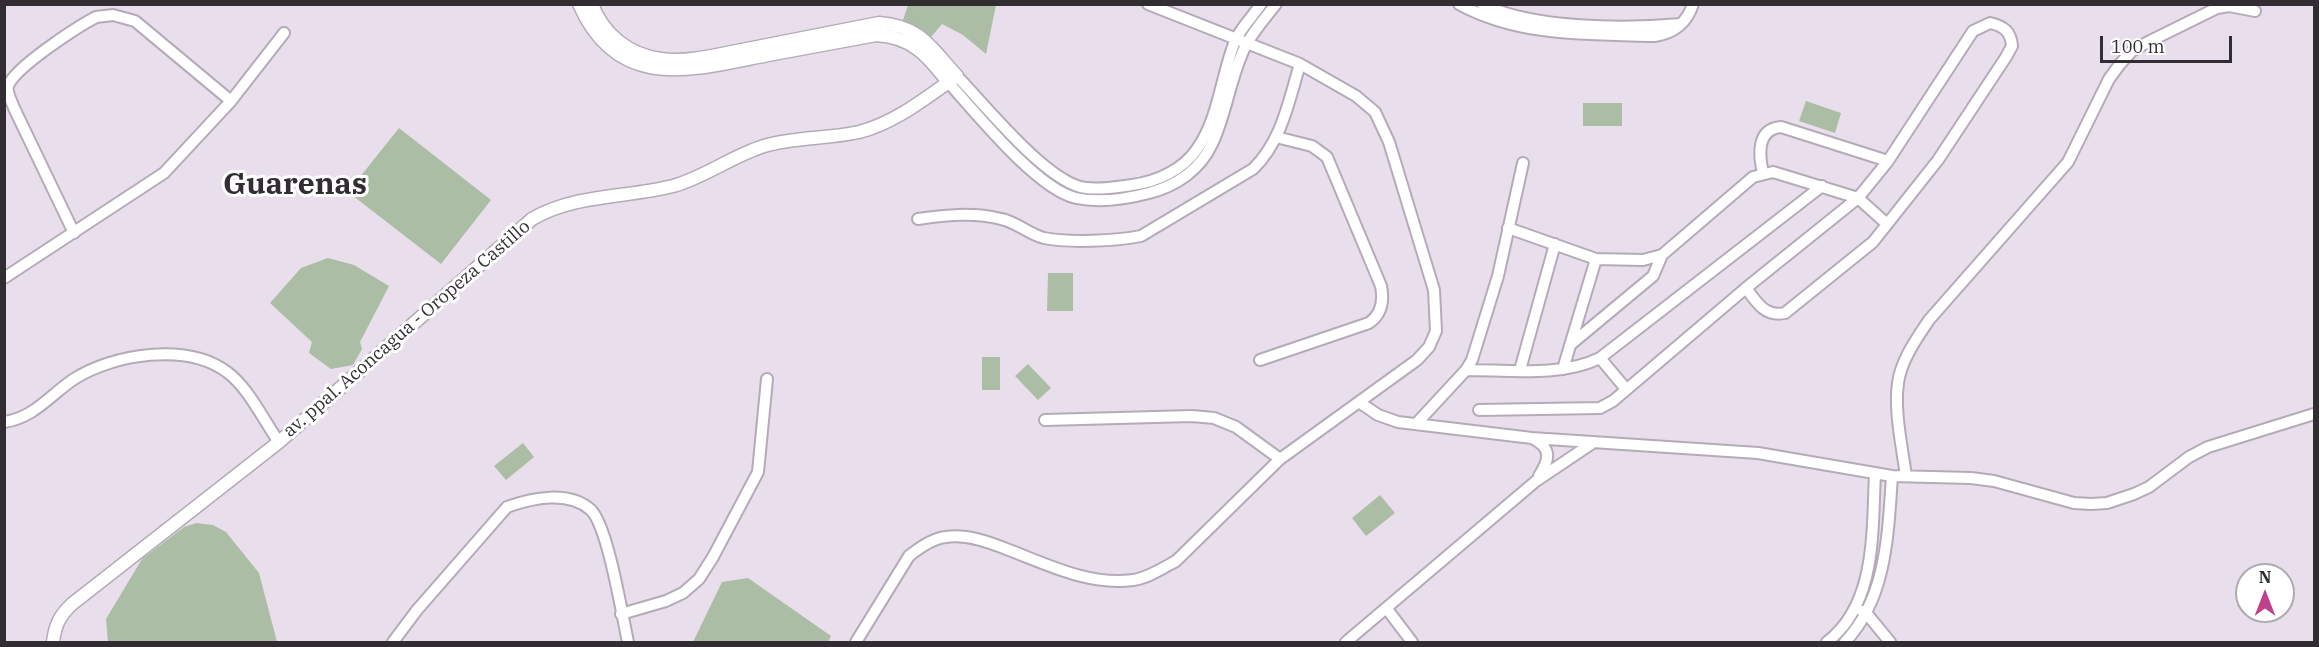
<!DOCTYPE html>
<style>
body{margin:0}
#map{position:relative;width:2319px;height:647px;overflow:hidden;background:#e9deec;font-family:"IBM Plex Serif",serif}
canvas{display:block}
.frame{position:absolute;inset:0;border:6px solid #312d32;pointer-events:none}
.north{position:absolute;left:2235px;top:563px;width:60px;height:60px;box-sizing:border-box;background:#fff;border:2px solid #adabad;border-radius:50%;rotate:0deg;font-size:16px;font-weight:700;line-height:24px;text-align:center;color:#312d32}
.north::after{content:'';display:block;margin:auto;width:21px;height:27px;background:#bf418d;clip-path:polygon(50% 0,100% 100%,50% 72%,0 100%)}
.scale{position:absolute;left:2100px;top:36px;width:132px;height:27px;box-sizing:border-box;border:3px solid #312d32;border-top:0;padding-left:8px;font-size:18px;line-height:21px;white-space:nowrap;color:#312d32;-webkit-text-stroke:4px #fff;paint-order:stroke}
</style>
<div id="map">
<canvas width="2319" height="647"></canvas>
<div class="frame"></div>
<div class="north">N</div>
<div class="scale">100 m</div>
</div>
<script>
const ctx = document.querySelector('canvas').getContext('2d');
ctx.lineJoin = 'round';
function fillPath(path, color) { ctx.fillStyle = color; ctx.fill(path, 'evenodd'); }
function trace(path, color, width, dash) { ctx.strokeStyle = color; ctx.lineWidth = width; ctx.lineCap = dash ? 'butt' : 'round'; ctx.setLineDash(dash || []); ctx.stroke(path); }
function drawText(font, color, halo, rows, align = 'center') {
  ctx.font = font + ' "IBM Plex Serif",serif'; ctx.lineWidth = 6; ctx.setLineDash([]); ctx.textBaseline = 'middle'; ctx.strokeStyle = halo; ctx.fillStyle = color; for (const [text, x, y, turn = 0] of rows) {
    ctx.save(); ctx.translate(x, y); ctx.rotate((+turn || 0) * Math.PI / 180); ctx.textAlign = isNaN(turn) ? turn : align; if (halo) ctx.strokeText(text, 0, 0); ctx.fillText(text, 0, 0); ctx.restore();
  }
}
fillPath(new Path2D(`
 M908,5H996L986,54L963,35L942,24L931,37L903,20Z
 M1806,101L1841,113L1835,133L1799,121Z
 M1583,103H1622V126H1583Z
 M399,128L491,200L441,264L348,192Z
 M328,258L354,265L389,286L360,342L362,349L353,365L331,369L309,353L312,342L270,303L301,268Z
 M1048,273H1073V311H1047Z
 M982,357H1000V390H982Z
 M1028,364L1051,388L1038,400L1015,376Z
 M523,443L534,457L506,480L494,466Z
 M1380,495L1395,513L1366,536L1352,518Z
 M196,523L213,525L226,532L259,573L277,642H108L106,619L142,559L184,527Z
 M748,578L831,636L828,642H693L722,582Z`), '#abbda4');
const minor = new Path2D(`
 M1459,4C1519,37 1589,34 1655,36C1674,33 1687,23 1693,4
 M1482,4C1533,29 1625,29 1681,24
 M957,76C985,105 1048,184 1086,188C1101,190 1117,187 1132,185C1156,182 1183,170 1197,149C1219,118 1221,76 1235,41C1240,29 1253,16 1261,4
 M948,82C976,113 1037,189 1076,198C1099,203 1126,199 1149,193C1176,186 1200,170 1212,144C1227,113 1230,76 1246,45C1254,30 1266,17 1276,4
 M1763,173C1759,156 1756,129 1781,127L1888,161
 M918,219C945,215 974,212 1001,219C1017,222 1028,234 1044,238C1068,243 1117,241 1141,236L1253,169C1282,141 1289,100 1300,64
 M1508,228L1596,259L1643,260L1662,255L1753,177L1773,172L1858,198L1887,224
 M74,233L14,108C12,102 6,92 8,86C14,68 77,27 96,17L113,15L135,21L231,101
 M4,278L164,173L231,101L284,33
 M1570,345L1653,276L1662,255
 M1600,358L1626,389
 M1260,360L1369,323C1382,314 1384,301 1381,286L1327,157L1312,146L1276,137
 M1563,369L1596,259
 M1466,370C1508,370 1562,377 1600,358L1822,186
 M1520,370L1555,244
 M1359,402L1378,415L1398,422L1532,438L1758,453L1892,476L1971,478L1994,481L2074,503L2091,504L2107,503L2134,494L2149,487L2189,457L2208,447L2314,414
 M1479,410L1600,408L1613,401L1746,288L1858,198L1888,161L1973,31L1990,23C2003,26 2011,31 2012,46L2006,57L1938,160L1873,242L1785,313C1765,317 1757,303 1746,288
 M1045,420L1192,416L1214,418L1236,427L1280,459
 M4,422C34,418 50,395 74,379C113,354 187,342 227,372C248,387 264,421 279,442
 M1416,424L1466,370L1472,360L1498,276L1523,163
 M1532,438C1552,448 1550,459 1539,476
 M1906,476C1902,446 1894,412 1898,383C1901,360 1917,338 1929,320L2068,162L2109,79L2120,64L2132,51L2148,42L2217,8L2229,6L2255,11
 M1387,609L1412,642
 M1862,611L1867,614L1890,642
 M621,614L666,601L683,593L699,579L713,557L758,472L767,379
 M393,642L417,610L507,507C532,498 569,490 591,510C608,527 622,615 628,642
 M856,642L909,556C919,548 933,538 946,537C967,534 989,542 1009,550C1048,565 1090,586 1133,580C1148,578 1163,568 1176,561L1280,459L1417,360L1429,347L1436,331L1434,290L1389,142L1375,112L1356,96L1300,64L1148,4
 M1346,642L1536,481L1594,442
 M1827,642C1877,604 1872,530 1875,474
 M1845,642C1887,598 1888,533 1892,476`);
const tertiary = new Path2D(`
 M579,4C618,93 692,70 768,55C804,48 840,42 876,35C912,37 927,55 948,82
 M53,642C55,626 59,616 72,604L279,442L532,219C574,194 626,198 673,186C705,177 732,156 764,146C795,137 828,139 859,132C895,123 927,97 957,76C931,48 921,26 879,23C835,32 791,40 747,49C719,54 689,63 661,59C629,55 603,34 592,4`);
trace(minor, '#b5abb8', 14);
trace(tertiary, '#b5abb8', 15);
trace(minor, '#fff', 10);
trace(tertiary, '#fff', 12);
drawText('18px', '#312d32', '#fff', [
 ["av. ppal. Aconcagua - Oropeza Castillo",407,329,-41]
]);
drawText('bold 30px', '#312d32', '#fff', [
 ["Guarenas",295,185]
]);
</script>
